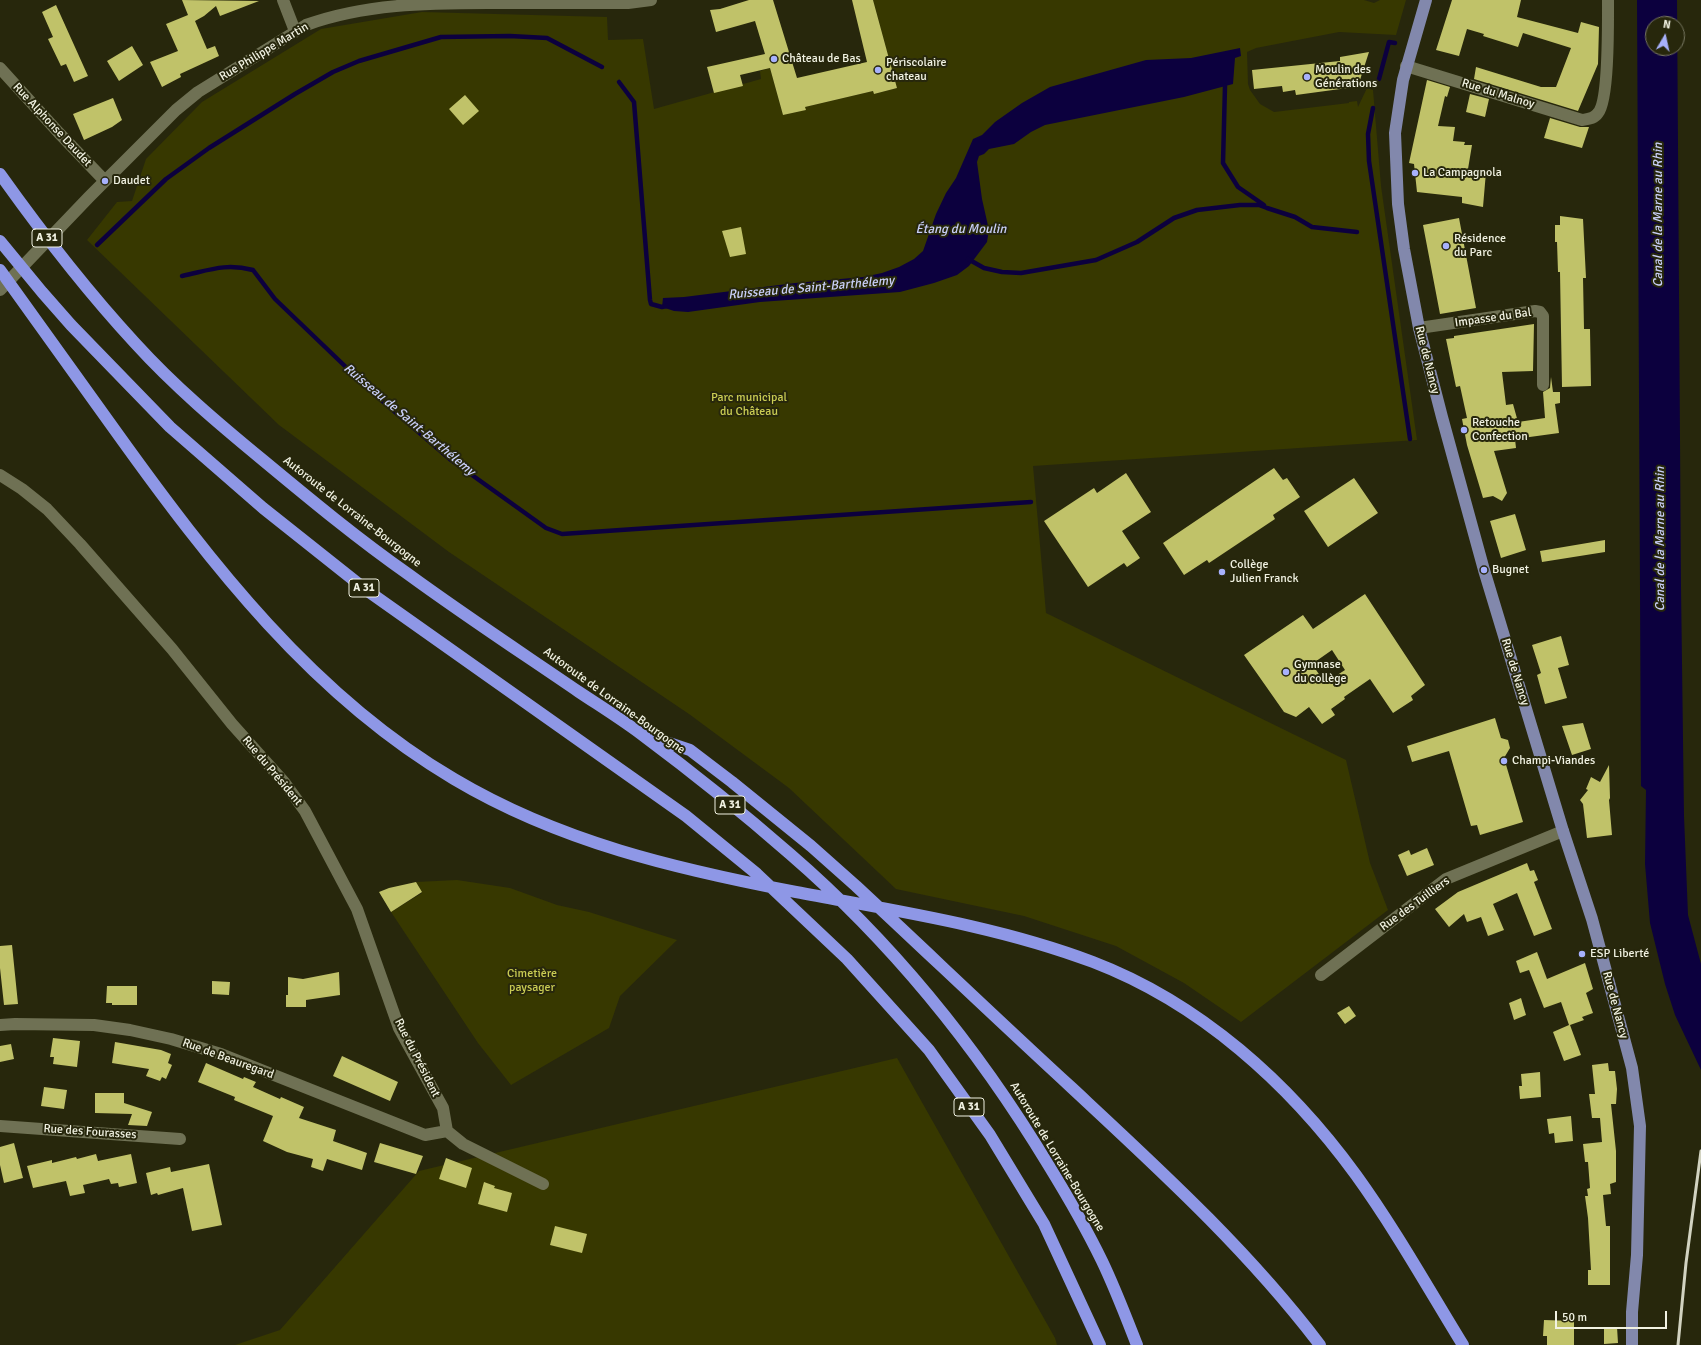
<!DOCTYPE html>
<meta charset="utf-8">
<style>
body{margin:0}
#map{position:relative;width:1701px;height:1345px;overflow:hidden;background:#27270c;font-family:Signika,sans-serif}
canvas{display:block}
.north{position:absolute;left:1645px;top:16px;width:40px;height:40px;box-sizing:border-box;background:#27270c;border:1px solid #787862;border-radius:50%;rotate:9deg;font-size:11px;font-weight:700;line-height:16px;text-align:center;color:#f1f2e2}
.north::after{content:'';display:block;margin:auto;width:14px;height:18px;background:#a7b1fc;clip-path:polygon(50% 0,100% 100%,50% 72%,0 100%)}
.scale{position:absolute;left:1555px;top:1311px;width:112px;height:18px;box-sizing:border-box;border:2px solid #f1f2e2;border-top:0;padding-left:5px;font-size:12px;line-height:14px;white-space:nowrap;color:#f1f2e2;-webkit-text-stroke:3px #27270c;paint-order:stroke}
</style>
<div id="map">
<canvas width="1701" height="1345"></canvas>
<div class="north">N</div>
<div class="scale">50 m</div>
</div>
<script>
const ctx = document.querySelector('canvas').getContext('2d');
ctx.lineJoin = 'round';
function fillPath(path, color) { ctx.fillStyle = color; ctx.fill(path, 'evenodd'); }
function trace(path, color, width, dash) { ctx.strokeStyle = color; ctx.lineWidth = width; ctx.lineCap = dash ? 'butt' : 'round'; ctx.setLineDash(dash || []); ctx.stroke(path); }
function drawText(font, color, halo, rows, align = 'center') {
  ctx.font = font + ' Signika,sans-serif'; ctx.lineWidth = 4; ctx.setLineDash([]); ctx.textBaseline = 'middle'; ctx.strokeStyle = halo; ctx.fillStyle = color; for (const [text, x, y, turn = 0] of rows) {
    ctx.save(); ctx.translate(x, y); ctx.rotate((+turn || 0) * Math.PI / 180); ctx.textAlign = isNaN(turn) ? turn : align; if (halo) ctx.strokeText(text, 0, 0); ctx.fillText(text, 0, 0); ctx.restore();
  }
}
fillPath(new Path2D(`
 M873,0H1364L1374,3L1380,0H1406L1396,35L1339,32L1256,48L1247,52L1248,84L1250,90L1260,104L1274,112L1349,103V102L1357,101L1358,107L1367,88L1373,90L1381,186L1417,440L1033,466L1046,613L1346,760L1370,863L1388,910L1241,1022L1184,983L1116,946L1024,916L896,889L789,788L689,714L449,552L279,425L87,240L117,202L132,201L146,159L202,102L321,29L422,12L607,17L608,40L643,39L654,109L761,79L760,71L770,68L783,115L805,110V107L873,91L874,94L897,88Z
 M457,880L510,888L557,905L589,912L677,940L620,996L609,1028L511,1085L478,1043L391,912L422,893L416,882Z
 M897,1058L1055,1338L1057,1345H235L280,1330L419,1171Z`), '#373800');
fillPath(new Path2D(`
 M1637,0H1677L1681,587L1684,816L1688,915L1701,964V1070L1675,1015L1665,984L1650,923L1645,864L1646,790L1641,786ZM1653,24H1677V48H1653Z
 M1240,48L1241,56L1235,58L1233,84L1184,97L1045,125L1031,132L1014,144L989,149L984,154L979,156L977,162L982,199L989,230L987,242L969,266L957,275L934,283L900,292L760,302L688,312L674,311L662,307L663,298L684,297L795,283L863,277L882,273L899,267L914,259L923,251L936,214L946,193L956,178L973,139L982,135L995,122L1022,103L1050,87L1146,60L1191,58Z`), '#0c003e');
trace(new Path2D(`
 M1379,79L1389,42L1395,43
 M619,82L634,102L650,300L651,304L662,307L667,306
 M1225,86L1223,163L1238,187L1264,205
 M1373,108L1368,134L1369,161L1410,439
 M97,245L166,179L209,148L295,94L333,72L359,61L441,37L510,36L547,38L602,67
 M968,259L984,268L1002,272L1021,273L1096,260L1137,242L1174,218L1197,210L1240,205H1259L1267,208L1295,217L1312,227L1357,232
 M182,276C210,270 225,263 253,270L275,299L373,393L451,460L546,528L562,534L1031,502`), '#0c003e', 4.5);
fillPath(new Path2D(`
 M182,0L259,1L220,16L216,6L204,16L195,21L207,49L215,46L219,56L180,74L181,77L162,87L150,62L178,51L166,24L188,15Z
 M749,0H773L797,78L867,62L852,0H873L897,88L874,94L873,91L805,107L806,110L783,115L770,68L740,75L743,86L714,93L707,67L765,54L755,21L716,32L710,10L720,9Z
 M1452,0H1521L1517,17L1578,33L1581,22L1599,27L1598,64L1578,111L1474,79L1476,67L1541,87H1556L1571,48L1523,33L1518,47L1483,36L1484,34L1467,29L1459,56L1436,50Z
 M56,5L88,76L74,82L66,64L61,66L48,39L53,37L42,12Z
 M132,46L143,65L119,81L107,61Z
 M1369,52L1359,83L1355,87L1296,95L1295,90L1283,92L1282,86L1254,89L1252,70L1340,61V57Z
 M1427,80L1450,87L1447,97L1445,96L1438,126L1455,127L1453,141L1465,142L1464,145H1472L1468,169L1486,172L1483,207L1462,203V197L1417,192L1414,164L1409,163Z
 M1470,94L1489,99L1485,117L1466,112Z
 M465,95L479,111L463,125L449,109Z
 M113,98L122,120L112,127L84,140L73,114Z
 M1550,118L1580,127H1589L1582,148L1544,138Z
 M1560,216L1583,219L1586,278H1583L1584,329H1590L1591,386L1562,387L1560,272H1558L1557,242H1555V225H1560Z
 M1459,218L1476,308L1440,314L1423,225Z
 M741,227L746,254L730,257L722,231Z
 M1534,324L1533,371L1502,372L1506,405L1513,404L1518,422L1545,418L1543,392L1550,388L1551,377L1553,392H1560V403L1555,404L1559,433L1515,439L1516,448L1494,451L1507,493L1502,501L1493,496L1483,498L1467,445L1462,419L1467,418L1460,386L1456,387L1446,339L1454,338V336Z
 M1274,468L1283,480L1287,478L1300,497L1273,515L1275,519L1209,563L1207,560L1184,575L1163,543Z
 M1126,473L1151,512L1122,531L1140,558L1127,567L1124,563L1088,587L1044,521L1094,488L1097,493Z
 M1354,478L1378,513L1328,547L1304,511Z
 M1515,514L1526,550L1501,558L1490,521Z
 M1605,540V552L1542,562L1540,551Z
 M1365,594L1425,685L1411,696L1413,700L1393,713L1370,679L1344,697L1345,699L1331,709L1335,715L1322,724L1309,707L1296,717L1284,712L1244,655L1303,615L1313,629ZM1332,650L1345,670L1325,683L1312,664Z
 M1561,636L1569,665L1558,668L1567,698L1545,704L1537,675L1541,673L1532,645Z
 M1495,718L1501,738L1508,740L1510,748L1504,758L1523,822L1480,835L1477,825L1471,826L1449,751L1412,762L1407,746Z
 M1583,723L1591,749L1572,755L1562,726Z
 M1609,765L1610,798L1609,800L1612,835L1587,838L1583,804L1580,800L1588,790L1586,789L1591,777L1600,782Z
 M1427,848L1434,865L1407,876L1398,855L1409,850L1411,855Z
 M1527,863L1530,871L1534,870L1538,880L1534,882L1552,929L1534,936L1517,893L1493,904L1504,930L1488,936L1481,917L1467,922L1464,914L1449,927L1435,909L1458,892Z
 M416,882L422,892L391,912L379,892L389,888Z
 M12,945L18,1004L4,1005L0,968V946Z
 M1537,952L1547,979L1585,963L1593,989L1586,993L1593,1013L1582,1017L1584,1020L1570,1025L1581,1055L1564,1061L1553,1032L1569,1025L1561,1002L1544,1008L1529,970L1520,973L1516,961Z
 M339,972L340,995L306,1000V1007H286V995H288V977L303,979Z
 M212,981L230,982L229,995L212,994Z
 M107,986H137V1005H112V1003H106Z
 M1521,998L1526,1015L1514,1020L1509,1003Z
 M1349,1006L1356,1016L1345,1024L1337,1013Z
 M53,1038L80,1041L77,1067L53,1064L54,1057H50Z
 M115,1042L161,1050L171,1054L168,1063L172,1065L166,1079L162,1077L160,1081L146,1076L149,1069L112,1063Z
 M11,1044L14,1059L0,1062V1046Z
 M342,1056L398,1082L390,1101L333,1076Z
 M206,1063L243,1079L244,1077L256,1082L253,1087L280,1099L281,1097L304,1107L299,1118L336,1130L333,1141L367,1153L362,1170L327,1159L323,1171L311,1167L313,1159L287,1152L263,1141L273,1116L234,1100L235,1097L198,1082Z
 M1608,1063L1609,1071H1615L1617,1089L1616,1104H1611L1616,1151V1182L1610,1184L1611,1194L1603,1195L1606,1226H1610V1285H1588V1270H1591L1588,1218L1585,1196H1588L1587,1189L1590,1188L1588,1162H1585L1583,1144L1602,1142L1600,1118H1592L1589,1094H1595L1592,1065Z
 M1540,1072L1541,1097L1520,1099L1519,1086H1522L1521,1074Z
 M44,1087L67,1090L64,1109L41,1106Z
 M95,1093H124V1103L152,1112L147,1126L128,1125L132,1114L95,1113Z
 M1571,1116L1573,1141L1555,1143L1554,1133L1549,1134L1547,1119Z
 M14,1143L23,1178L4,1183L0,1165V1147Z
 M380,1143L423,1156L416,1174L374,1162Z
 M96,1154L98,1161L131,1154L137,1183L119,1187L118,1183L111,1184L109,1179L83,1185L85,1193L70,1196L66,1181L33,1188L27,1166L52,1160V1163L76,1157L77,1159Z
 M446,1158L472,1168L466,1188L439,1179Z
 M209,1164L222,1225L192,1231L183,1188L158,1195L157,1193L151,1195L146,1173L170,1167L171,1172Z
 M484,1182L495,1186L494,1188L512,1193L507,1212L478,1204Z
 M555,1226L587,1234L582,1253L550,1245Z
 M1544,1320L1574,1321V1345H1547V1336H1543Z
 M1604,1327H1617L1618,1343L1604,1344Z`), '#c0c269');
trace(new Path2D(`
 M283,0L295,31
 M1406,66L1582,120C1588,119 1594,119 1598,113C1609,101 1608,20 1608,0
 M0,68L59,133L105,181
 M0,290L89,197L176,110L198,92L306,25C364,4 427,3 488,3C527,3 565,3 604,3H628L651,0
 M1419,328L1535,311L1540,312L1543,316V385
 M0,475L22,489L47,509L80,544L172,649L232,724L284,782L305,811L357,909L399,1028L443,1108L447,1131
 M1321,975L1446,879L1563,831
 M0,1025L15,1024L94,1025L130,1030L171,1039L221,1054L425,1135L447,1131
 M0,1126L180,1139
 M447,1131L463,1144L543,1184`), '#6f7154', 12);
trace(new Path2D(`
 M1426,0L1403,80L1395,133L1398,204L1404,249L1419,328L1442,417L1484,570L1563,831L1592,919L1632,1068L1640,1126L1637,1255L1632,1312V1345`), '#8288ac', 12);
trace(new Path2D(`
 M0,174C42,233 86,290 135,343C174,386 219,424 264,461C311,500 358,539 408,574C464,615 522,653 579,692C600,706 621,719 641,734C692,772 742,812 790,854C893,943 979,1050 1049,1166C1068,1197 1086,1228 1102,1261C1115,1288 1126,1317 1137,1345
 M0,241L42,292L71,325L170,427L263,508L365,589L686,816L757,874L847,959L929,1050L990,1135L1044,1224L1100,1345
 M0,270C39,325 78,379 117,433C211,564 313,696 454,779C560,842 676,869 796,892C896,911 998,926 1093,962C1200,1003 1289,1083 1356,1175C1395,1229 1428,1288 1463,1345
 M648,736L690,750L732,782L811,846L856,886C928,953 999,1021 1072,1088C1159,1169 1248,1250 1320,1345`), '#8e97e6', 12);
trace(new Path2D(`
 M1678,1345L1686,1263L1701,1151`), '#d2d3c1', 3);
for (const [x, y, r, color] of [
 [774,59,4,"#a7b1fc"],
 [878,70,4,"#a7b1fc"],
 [1307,77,4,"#a7b1fc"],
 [1415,173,4,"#a7b1fc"],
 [105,181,4,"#a7b1fc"],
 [1446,246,4,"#a7b1fc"],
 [1464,430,4,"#a7b1fc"],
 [1484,570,4,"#a7b1fc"],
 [1222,572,4,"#a7b1fc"],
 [1286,672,4,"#a7b1fc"],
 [1504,761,4,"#a7b1fc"],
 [1582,954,4,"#a7b1fc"]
]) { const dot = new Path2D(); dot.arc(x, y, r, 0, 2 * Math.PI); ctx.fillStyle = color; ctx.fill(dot); trace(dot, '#27270c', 1.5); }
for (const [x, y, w] of [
 [47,238,30],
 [364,588,30],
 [730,805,30],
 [969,1107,30]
]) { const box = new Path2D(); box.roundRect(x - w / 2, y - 9, w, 18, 3); ctx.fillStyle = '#27270c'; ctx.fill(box); trace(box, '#f1f2e2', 1); }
drawText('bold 11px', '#f1f2e2', null, [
 ["A 31",47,238],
 ["A 31",364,588],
 ["A 31",730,805],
 ["A 31",969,1107]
]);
drawText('12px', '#f1f2e2', '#27270c', [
 ["Rue Philippe Martin",264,52,-31],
 ["Rue du Malnoy",1498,94,17],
 ["Rue Alphonse Daudet",52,125,47],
 ["Impasse du Bal",1493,318,-8],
 ["Rue de Nancy",1427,360,76],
 ["Autoroute de Lorraine-Bourgogne",352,512,38],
 ["Rue de Nancy",1515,672,73],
 ["Autoroute de Lorraine-Bourgogne",614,701,36],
 ["Rue du Président",272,771,50],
 ["Rue des Tuilliers",1415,904,-36],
 ["Rue de Nancy",1615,1005,75],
 ["Rue du Président",417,1058,63],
 ["Rue de Beauregard",228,1059,20],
 ["Rue des Fourasses",90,1132,4],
 ["Autoroute de Lorraine-Bourgogne",1057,1157,59]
]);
drawText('12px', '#f1f2e2', '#27270c', [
 ["Château de Bas",782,59],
 ["Périscolaire",886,63],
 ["chateau",886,77],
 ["Moulin des",1315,70],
 ["Générations",1315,84],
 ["La Campagnola",1423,173],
 ["Daudet",113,181],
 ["Résidence",1454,239],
 ["du Parc",1454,253],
 ["Retouche",1472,423],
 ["Confection",1472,437],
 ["Collège",1230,565],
 ["Julien Franck",1230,579],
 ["Bugnet",1492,570],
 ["Gymnase",1294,665],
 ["du collège",1294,679],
 ["Champi-Viandes",1512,761],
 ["ESP Liberté",1590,954]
], 'left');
drawText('12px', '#cacc53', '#27270c', [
 ["Parc municipal",749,398],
 ["du Château",749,412],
 ["Cimetière",532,974],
 ["paysager",532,988]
]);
drawText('italic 13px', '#c9cff8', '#27270c', [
 ["Canal de la Marne au Rhin",1659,215,-90],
 ["Étang du Moulin",961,230],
 ["Ruisseau de Saint-Barthélemy",811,288,-5],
 ["Ruisseau de Saint-Barthélemy",409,420,40],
 ["Canal de la Marne au Rhin",1661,539,-90]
]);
</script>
